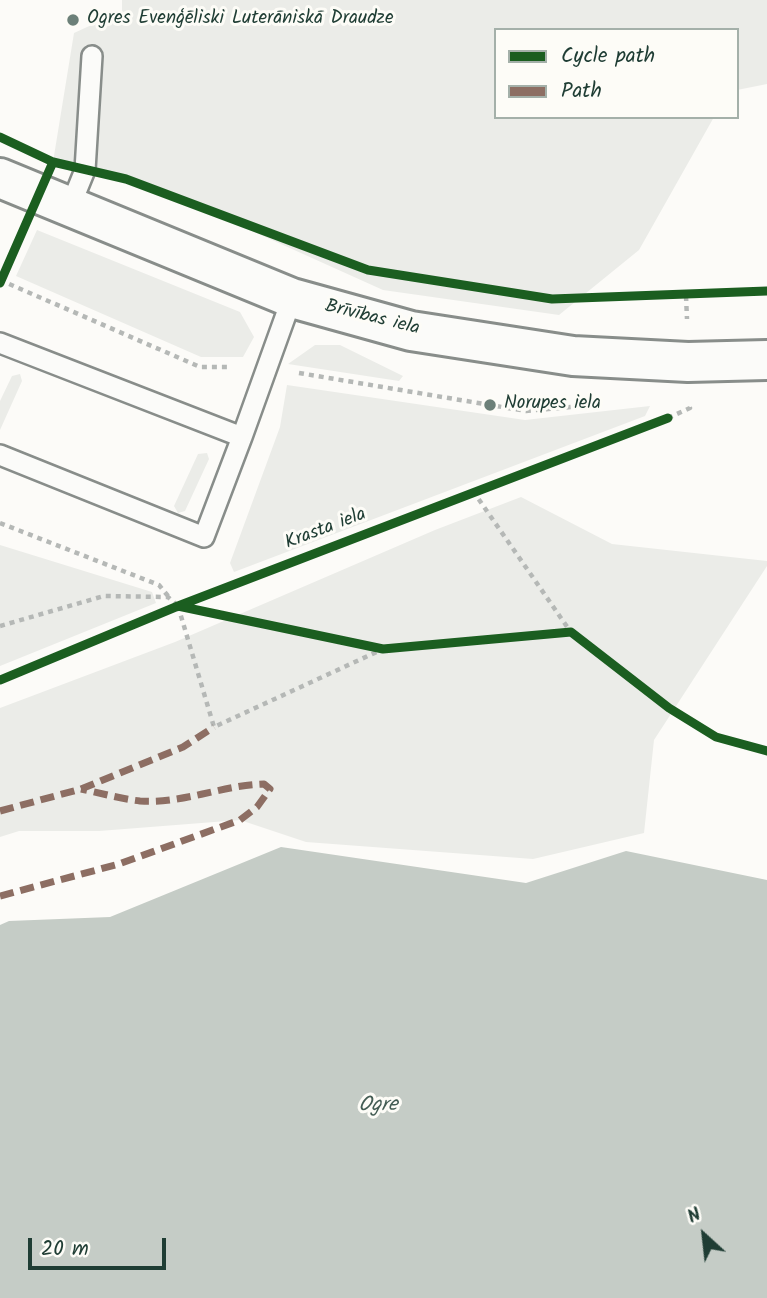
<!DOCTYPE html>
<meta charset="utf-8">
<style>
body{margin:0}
#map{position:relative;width:767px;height:1298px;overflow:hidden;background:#fcfbf8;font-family:Kalam,sans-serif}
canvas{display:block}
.legend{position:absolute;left:494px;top:28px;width:245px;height:91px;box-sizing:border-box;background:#fdfcf7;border:2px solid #a4b0a9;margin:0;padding:9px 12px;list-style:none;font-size:21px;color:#1f3d34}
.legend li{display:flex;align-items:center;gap:14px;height:35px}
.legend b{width:35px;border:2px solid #a4b0a9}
.north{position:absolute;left:669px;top:1200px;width:70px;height:70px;-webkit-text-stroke:5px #fdfcf7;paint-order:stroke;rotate:333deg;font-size:19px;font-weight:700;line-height:28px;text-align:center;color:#1f3d34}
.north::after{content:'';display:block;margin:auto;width:24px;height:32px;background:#1f3d34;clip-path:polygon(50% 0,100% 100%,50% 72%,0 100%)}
.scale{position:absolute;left:28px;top:1238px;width:138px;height:32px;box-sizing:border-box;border:4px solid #1f3d34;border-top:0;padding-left:9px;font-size:21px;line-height:24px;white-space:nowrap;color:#1f3d34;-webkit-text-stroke:5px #fdfcf7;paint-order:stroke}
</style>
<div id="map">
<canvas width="767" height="1298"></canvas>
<ul class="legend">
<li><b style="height:9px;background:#1b5e20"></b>Cycle path</li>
<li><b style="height:9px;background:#8d6e63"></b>Path</li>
</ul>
<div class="north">N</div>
<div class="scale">20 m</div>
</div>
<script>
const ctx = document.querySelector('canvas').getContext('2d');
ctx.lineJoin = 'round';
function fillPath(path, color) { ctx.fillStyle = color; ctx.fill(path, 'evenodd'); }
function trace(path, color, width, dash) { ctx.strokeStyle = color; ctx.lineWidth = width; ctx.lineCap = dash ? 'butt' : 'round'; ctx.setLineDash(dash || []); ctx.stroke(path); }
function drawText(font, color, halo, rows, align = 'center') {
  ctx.font = font + ' Kalam,sans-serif'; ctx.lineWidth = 6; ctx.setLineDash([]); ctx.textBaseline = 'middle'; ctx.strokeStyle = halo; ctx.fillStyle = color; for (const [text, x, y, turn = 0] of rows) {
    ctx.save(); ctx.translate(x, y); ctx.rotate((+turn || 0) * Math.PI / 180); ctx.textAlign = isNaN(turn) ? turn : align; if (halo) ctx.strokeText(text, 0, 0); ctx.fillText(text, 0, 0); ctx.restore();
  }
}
fillPath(new Path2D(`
 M122,0H767V84L737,90V30H496V117H714L639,250L559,315L383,290L181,199L126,179L53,162L74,33L122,11Z
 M37,230L240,312L254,337L243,357H201L16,276Z
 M315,345H340L403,376L399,381L288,364Z
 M20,374L22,381L0,430V401L12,376Z
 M287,385L525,420L650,406L645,416L234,572L230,563L280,427Z
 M207,453L209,459L185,511L178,513L174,506L198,454Z
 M521,497L612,544L767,561V566L654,740L644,833L533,859L306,842L240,820L99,831H19L0,837V708L175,642L435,530Z
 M0,545L152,592L156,603L0,666Z`), '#ebece8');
fillPath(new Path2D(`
 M281,847L526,883L626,851L767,880V1298H0V925L9,921L110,917Z`), '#c5ccc6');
const lane = new Path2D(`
 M70,207L85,170L92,56
 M0,343L242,437L292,298
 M0,455L204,537L242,437`);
const secondary = new Path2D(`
 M0,178L292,298L411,331L573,356L688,362L767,360`);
trace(lane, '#888d8a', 24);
trace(secondary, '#888d8a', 44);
trace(new Path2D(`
 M0,280L200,367H231
 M0,283L22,233
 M686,296L687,319
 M299,373L526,411L605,404
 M668,418L690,408L689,405
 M473,491L570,631
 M0,523L159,585L168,596
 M178,606L214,727L383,649
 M0,626L104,596L168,597L178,606L383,649L571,632L669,708L716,737L767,751`), '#b5b8b6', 4.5, [5, 5]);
trace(lane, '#fbfbf9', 19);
trace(secondary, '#fbfbf9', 38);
trace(new Path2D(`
 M0,811L81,789L183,747L214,727
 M0,896L119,864L240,820L257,807L270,789L264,784C223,785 182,804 140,801C121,799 101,793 81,789`), '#8d6e63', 7, [14, 7]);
trace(new Path2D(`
 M0,137L53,162L126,179L368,270L552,299L767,291
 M0,283L53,162
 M178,606L383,649L571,632L669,708L716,737L767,751
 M0,680L178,606L668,418`), '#1b5e20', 9);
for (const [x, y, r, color] of [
 [73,20,7,"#6c8079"],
 [490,405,7,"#6c8079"]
]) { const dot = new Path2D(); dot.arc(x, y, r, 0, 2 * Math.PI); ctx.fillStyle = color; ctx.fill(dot); trace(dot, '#fdfcf7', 2.5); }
drawText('19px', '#1f3d34', '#fdfcf7', [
 ["Ogres Evenģēliski Luterāniskā Draudze",87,20],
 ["Norupes iela",504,405]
], 'left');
drawText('19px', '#1f3d34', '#fdfcf7', [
 ["Brīvības iela",372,319,14],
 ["Krasta iela",326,530,-21]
]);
drawText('italic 21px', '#435c53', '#fdfcf7', [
 ["Ogre",378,1107,-1]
]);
</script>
